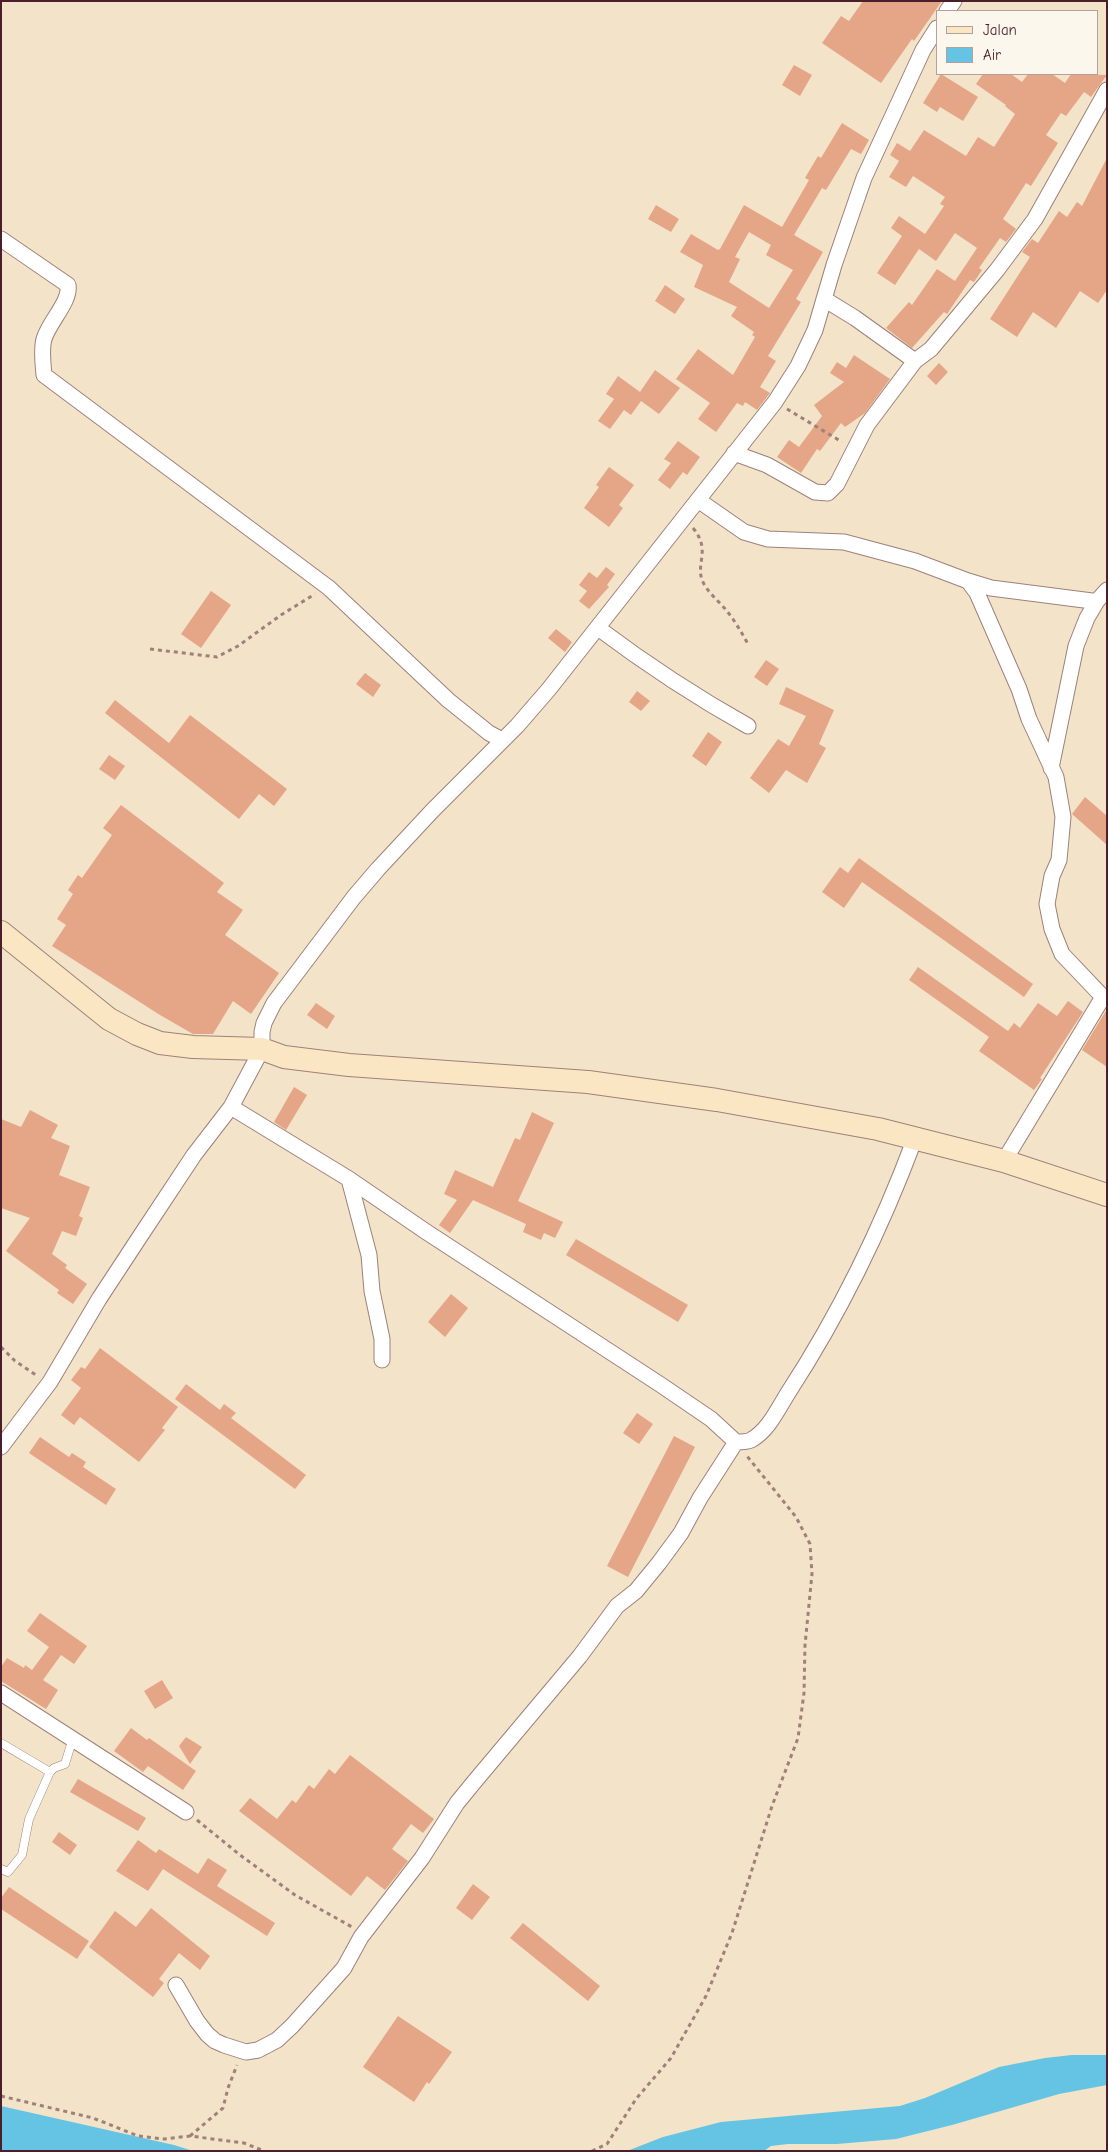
<!DOCTYPE html>
<style>
body{margin:0}
#map{position:relative;width:1108px;height:2152px;overflow:hidden;background:#f3e3c8;font-family:"Comic Neue",sans-serif}
canvas{display:block}
.frame{position:absolute;inset:0;border:2px solid #4a1f2b;pointer-events:none}
.legend{position:absolute;left:936px;top:10px;width:162px;height:65px;box-sizing:border-box;background:#fbf7ec;border:1px solid #b4a19f;margin:0;padding:6px 9px;list-style:none;font-size:15px;color:#4a1f2b}
.legend li{display:flex;align-items:center;gap:10px;height:25px}
.legend b{width:25px;border:1px solid #b4a19f}
</style>
<div id="map">
<canvas width="1108" height="2152"></canvas>
<div class="frame"></div>
<ul class="legend">
<li><b style="height:6px;background:#fbe6c4"></b>Jalan</li>
<li><b style="height:14px;background:#65c4e3"></b>Air</li>
</ul>
</div>
<script>
const ctx = document.querySelector('canvas').getContext('2d');
ctx.lineJoin = 'round';
function fillPath(path, color) { ctx.fillStyle = color; ctx.fill(path, 'evenodd'); }
function trace(path, color, width, dash) { ctx.strokeStyle = color; ctx.lineWidth = width; ctx.lineCap = dash ? 'butt' : 'round'; ctx.setLineDash(dash || []); ctx.stroke(path); }
fillPath(new Path2D(`
 M1072,2055H1107V2085L1059,2094L952,2125L896,2139L837,2144H788L771,2146L764,2151H627L663,2137L721,2122L900,2106L925,2098L999,2067L1045,2058Z
 M1,2106L174,2145L193,2151H1Z`), '#65c4e3');
fillPath(new Path2D(`
 M863,1H942L914,41L912,39L881,83L822,43L841,16L849,21Z
 M794,65L812,75L800,96L782,85Z
 M941,74L978,97L963,121L940,107L937,112L923,103Z
 M983,74H1011L1022,82L1028,74H1052L1065,83L1071,74L1107,75L1091,97L1084,92L1066,116L1061,113L1046,135L1058,143L1031,186L1026,183L1003,219L1016,229L1006,242L1000,238L979,268L982,270L974,282L970,280L947,314L944,312L912,348L886,328L909,302L912,305L937,269L955,281L977,248L955,233L936,261L919,249L895,285L877,273L902,236L891,228L899,216L925,234L944,206L940,204L945,197L913,176L906,187L889,177L899,161L890,155L897,143L910,151L924,130L966,156L978,137L994,147L1015,114L1005,106L1006,105L976,84Z
 M842,123L869,140L861,154L851,149L826,190L822,188L794,235L823,252L796,299L801,302L768,356L776,361L760,387L770,393L757,410L745,402L743,406L737,403L716,432L698,419L710,403L676,379L698,349L733,375L755,337L752,335L754,332L731,316L737,307L694,287L703,265L680,252L691,234L718,250L720,249L744,205L782,227L809,180L805,178L818,156L821,158ZM749,232L771,245L766,255L793,270L769,308L729,282L740,259L735,257Z
 M1107,158V290L1098,303L1080,291L1056,328L1033,312L1017,337L990,319L1030,257L1022,252L1032,239L1038,243L1059,211L1067,217L1077,202L1082,206Z
 M656,205L679,219L671,232L648,219Z
 M665,285L685,299L675,314L655,301Z
 M854,355L890,379L865,413L845,427L841,423L820,451L817,449L801,473L777,457L789,440L799,447L822,416L814,405L844,382L830,373L837,362L846,368Z
 M939,363L948,372L936,385L927,376Z
 M655,370L680,388L659,414L641,401L631,415L624,410L610,429L598,421L614,399L606,394L618,376L640,392Z
 M678,441L700,457L687,475L683,472L670,489L658,480L671,463L664,459Z
 M609,467L634,485L619,505L623,508L609,527L584,508L599,487L596,485Z
 M606,567L615,574L607,585L609,587L589,609L579,601L587,591L579,585L589,572L597,578Z
 M211,591L231,605L201,648L181,634Z
 M556,629L572,642L565,652L548,638Z
 M766,660L779,669L767,686L754,677Z
 M365,673L381,685L373,697L356,684Z
 M786,687L834,710L819,744L826,748L807,783L786,770L769,793L750,778L778,739L789,746L806,716L779,704Z
 M637,691L650,701L641,711L629,702Z
 M115,700L169,743L190,715L287,789L274,806L259,794L239,819L105,713Z
 M708,732L722,742L706,766L692,756Z
 M109,755L125,766L115,780L99,769Z
 M1085,797L1107,816V845L1072,814Z
 M121,805L224,883L217,892L243,910L225,935L279,973L251,1014L233,1001L213,1034H193L160,1015L52,946L66,925L57,919L73,894L68,890L78,875L82,878L112,835L103,828Z
 M859,858L1033,984L1024,997L862,882L844,908L822,892L840,867L848,873Z
 M918,967L1008,1031L1014,1023L1020,1028L1038,1003L1057,1016L1068,1001L1083,1012L1040,1078L1042,1079L1034,1090L979,1051L989,1037L909,980Z
 M316,1003L335,1016L327,1029L307,1015Z
 M1107,1009V1067L1082,1050Z
 M294,1087L307,1095L286,1130L274,1122Z
 M30,1110L58,1125L51,1138L70,1146L59,1175L90,1187L79,1216L83,1218L76,1236L62,1231L52,1254L67,1265L65,1268L87,1284L73,1304L57,1293L59,1290L6,1251L30,1218L1,1208V1119L21,1127Z
 M532,1112L554,1123L518,1201L563,1222L555,1238L544,1233L541,1240L523,1232L526,1224L473,1200L450,1233L439,1225L457,1200L444,1194L455,1170L493,1187L515,1138L520,1140Z
 M576,1239L688,1305L678,1322L566,1255Z
 M451,1294L468,1308L445,1337L428,1322Z
 M100,1348L178,1407L162,1428L165,1430L139,1462L80,1417L74,1425L61,1415L81,1388L71,1380L81,1367L85,1369Z
 M186,1384L220,1410L224,1404L236,1413L231,1418L306,1475L295,1489L175,1399Z
 M637,1413L653,1424L639,1444L623,1433Z
 M674,1436L695,1447L628,1577L607,1566Z
 M40,1437L69,1457L72,1453L86,1462L83,1467L116,1489L106,1505L29,1453Z
 M40,1613L87,1646L74,1664L61,1655L43,1680L58,1690L46,1709L1,1681V1667L7,1658L24,1668L25,1665L32,1670L49,1647L27,1631Z
 M162,1680L173,1698L155,1709L144,1691Z
 M131,1728L147,1740L149,1738L196,1771L183,1790L148,1766L143,1772L114,1751Z
 M186,1737L202,1747L190,1764L179,1746Z
 M350,1755L434,1819L423,1833L411,1824L392,1849L408,1861L385,1890L367,1876L351,1896L239,1811L250,1798L277,1819L292,1800L296,1803L309,1785L314,1789L329,1769L335,1774Z
 M78,1779L146,1818L138,1831L70,1792Z
 M59,1832L77,1845L70,1855L52,1842Z
 M138,1840L156,1853L159,1849L198,1874L208,1858L227,1870L217,1886L275,1923L267,1936L163,1869L148,1891L116,1871Z
 M473,1884L490,1897L472,1920L456,1908Z
 M9,1887L89,1941L77,1959L1,1909V1898Z
 M151,1908L210,1956L200,1970L179,1953L159,1979L164,1983L153,1997L89,1947L115,1911L136,1927Z
 M523,1923L600,1986L588,2001L510,1938Z
 M398,2016L452,2052L429,2084L427,2082L414,2102L363,2067Z`), '#e4a686');
const lane = new Path2D(`
 M1,1743L50,1772L29,1819L22,1855L8,1872L1,1869
 M50,1772L54,1768L65,1764L73,1738`);
const street = new Path2D(`
 M947,11L954,1
 M1,239L68,285C71,301 49,322 44,339C41,350 43,363 44,375L329,588L448,700L489,733L502,740
 M824,299L855,318L915,361
 M734,453L767,465L815,492L828,493L837,484L867,425L915,361L931,349L997,270L1035,219L1107,90
 M698,500L744,532L768,539L844,542L915,561L968,581L977,593L1019,689L1029,719L1056,777L1063,817L1059,860L1052,876L1047,904L1052,929L1062,954L1103,997L1004,1161
 M968,581L991,588L1092,601H1097L1107,590
 M598,628C646,664 696,697 748,726
 M1051,768L1076,646L1087,618L1097,601
 M231,1107L349,1179L425,1231L661,1385L711,1419L736,1442C740,1442 747,1442 751,1440C768,1431 778,1409 788,1393C840,1313 882,1227 915,1138
 M349,1179L369,1255L372,1291L382,1339V1360
 M1,1447L50,1382L99,1299L141,1235L194,1155L231,1107L262,1049V1032L264,1023L274,1003L354,897L378,869L432,811L517,726L549,689L775,402L798,366L815,330L834,265L864,178L923,50L937,28
 M1,1693L186,1812
 M176,1985L197,2021L207,2034L215,2041L224,2045L246,2052L258,2050L277,2040L292,2026L344,1968L361,1937L422,1858L457,1803L475,1781L580,1656L617,1606L636,1591L659,1563L681,1533L700,1498L736,1442`);
const secondary = new Path2D(`
 M1,932L109,1019L137,1034L160,1043L193,1047L262,1049L284,1057L349,1065L588,1082L717,1100L878,1129L1004,1161L1107,1195`);
trace(lane, '#9e817a', 9);
trace(street, '#9e817a', 17);
trace(secondary, '#9e817a', 24);
trace(new Path2D(`
 M787,409L842,442
 M693,528C711,550 696,562 702,580C707,592 718,600 726,610C735,621 742,633 749,646
 M150,649L217,657L238,646L281,615L315,594
 M1,1347L15,1361L36,1375
 M197,1820L240,1855L295,1895L352,1927
 M1,2096L93,2118L138,2136L164,2139L190,2136L244,2143L264,2151
 M190,2136L223,2108L228,2088L237,2065
 M592,2151L607,2144L636,2099L671,2058L706,1996L732,1933L772,1806L798,1738L804,1693L805,1645L812,1574L810,1544L796,1517L747,1456`), '#9e817a', 3, [4, 4]);
trace(lane, '#fff', 8);
trace(street, '#fff', 15);
trace(secondary, '#fbe6c4', 22);
</script>
